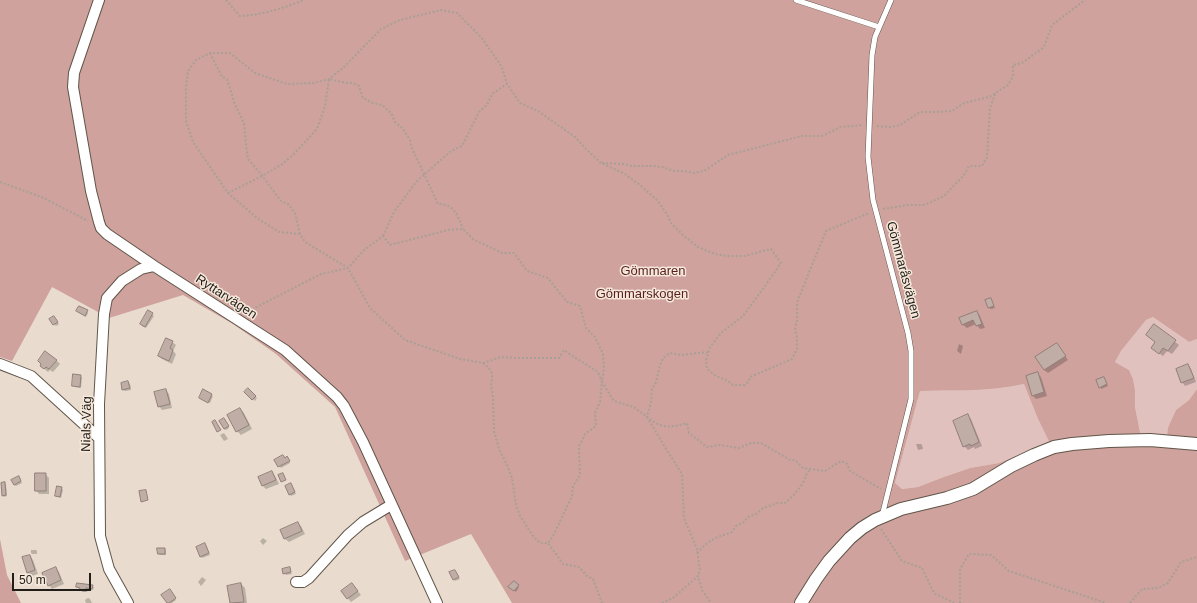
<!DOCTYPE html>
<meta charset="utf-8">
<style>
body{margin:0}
#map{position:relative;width:1197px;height:603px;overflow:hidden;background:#e9dcce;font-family:Helvetica,sans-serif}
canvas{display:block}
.scale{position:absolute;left:12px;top:573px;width:79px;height:18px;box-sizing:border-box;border:2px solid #211d18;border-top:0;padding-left:5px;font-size:12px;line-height:14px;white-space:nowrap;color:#211d18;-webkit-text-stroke:3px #f6e9db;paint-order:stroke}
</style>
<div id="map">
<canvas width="1197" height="603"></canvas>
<div class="scale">50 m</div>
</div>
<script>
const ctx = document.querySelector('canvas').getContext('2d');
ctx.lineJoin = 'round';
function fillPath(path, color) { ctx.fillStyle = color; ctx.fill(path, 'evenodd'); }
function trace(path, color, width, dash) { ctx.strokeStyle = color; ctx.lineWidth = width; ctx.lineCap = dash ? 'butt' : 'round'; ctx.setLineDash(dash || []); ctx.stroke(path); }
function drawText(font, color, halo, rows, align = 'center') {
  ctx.font = font + ' Helvetica,sans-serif'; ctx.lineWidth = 3; ctx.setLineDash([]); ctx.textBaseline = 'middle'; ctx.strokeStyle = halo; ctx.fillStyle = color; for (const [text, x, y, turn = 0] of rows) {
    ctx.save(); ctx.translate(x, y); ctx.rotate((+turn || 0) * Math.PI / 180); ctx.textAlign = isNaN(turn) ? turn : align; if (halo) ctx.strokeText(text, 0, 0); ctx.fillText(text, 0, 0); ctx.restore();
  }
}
fillPath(new Path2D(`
 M1153,317L1189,342L1197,339V389L1189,400L1176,410L1167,438L1141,437L1135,407V390L1133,379L1129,370L1115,362L1121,351L1146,320Z
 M1024,384L1038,419L1051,443L1016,456L999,463L970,468L941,478L918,487L901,489L895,483L920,391C953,390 992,392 1024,384Z`), '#e1c1be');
fillPath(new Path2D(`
 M0,0H1197V339L1189,342L1153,317L1146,320L1121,351L1115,362L1129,370L1133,379L1135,390V407L1141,437L1167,438L1168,428L1176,410L1189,400L1197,389V603H512L471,534L405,561L335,407L276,354L233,324L183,295L109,318L52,287L12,361L0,357ZM1024,384L1038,419L1050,443L1016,456L999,463L970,468L941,478L918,487L902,489L895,483L920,391C954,390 990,392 1024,384Z
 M0,539L7,575L21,603H0Z`), '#cfa29e');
fillPath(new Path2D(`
 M991,300L995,308L991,309L989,308Z
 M77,311H87L88,313L86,317Z
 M977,312L980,316L985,328L980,329L976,324L967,328L963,325L960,319Z
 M152,314L154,316L146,328L142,326L141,324Z
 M55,319L59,324L56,326L50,320Z
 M1155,326L1179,345L1172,354L1167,351L1163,356L1156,351V342Z
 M172,342L176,345L173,351L176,354L172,364L162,359L159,356Z
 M959,344L963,346L961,354L957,351Z
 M1057,344L1068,360L1048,373L1044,370Z
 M56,360L60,364L53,372L50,370L48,372L41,366Z
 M1188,365L1191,369L1196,382L1185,386L1182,382Z
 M1038,374L1041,377L1047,396L1036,399L1033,396Z
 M80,376L82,377L81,388L75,387L73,386Z
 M1104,378L1108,386L1101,389L1100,387Z
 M128,382L130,384L131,390L125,391L123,390Z
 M248,389L257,398L255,401L245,392Z
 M166,390L169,394L172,408L162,410L159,406Z
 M204,391L213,396L210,403L200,398Z
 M240,409L244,413L252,429L241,435L237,431L229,416Z
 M968,416L971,419L982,446L975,449L974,447L968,450L964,446Z
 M225,420L229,428L226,430L224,429Z
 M224,433L228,439L224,441L220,435Z
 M916,444H921L922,445L923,449L918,450Z
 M285,459H288L290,463L281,468L275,460Z
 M271,472L275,476L279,484L266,489L263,486Z
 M45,474L49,478V494H39L36,490Z
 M20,478L22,483L16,486L14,485Z
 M4,483L6,485L7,496L4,497L3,495Z
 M291,484L296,494L291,496L290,494Z
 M61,488L63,490L61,498L56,496Z
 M297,523L301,526L305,534L289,542L285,539L281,531Z
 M263,538L267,541L263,545L260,541Z
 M206,545L210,555L202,558L201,556Z
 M164,549L166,550V555H160L159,554Z
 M31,550H36L37,551V554H32L31,553Z
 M30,556L33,560L38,574L32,576L28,573Z
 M55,568L59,572L64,584L52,589L49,585Z
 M289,568L292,574L286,575L283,569Z
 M455,571L460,579L455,581L451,573Z
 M202,577L206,580L201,586L198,582Z
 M514,582L519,587L516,592L510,587Z
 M241,584L245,588L247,603H231L228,587Z
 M352,584L361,595L351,602L342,591Z
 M92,586L94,587L93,590L88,589L87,592H82L80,589L77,587Z
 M171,592L176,600L172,603H168Z
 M88,598L90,599L92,603H86L85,600Z`), '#0003');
const building = new Path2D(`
 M991,298L994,306L988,308L985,300Z
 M79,306L88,310L85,316L76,311Z
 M148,310L153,313L145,327L140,324Z
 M977,311L982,324L976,326L973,320L962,325L959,318Z
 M54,316L58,322L53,325L49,319Z
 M1154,324L1176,340L1168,351L1163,348L1159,354L1151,348L1155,342L1146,335Z
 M166,338L173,341L170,348L173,350L169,361L158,356Z
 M1057,343L1066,356L1044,370L1035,357Z
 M45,351L57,360L49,369L46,367L44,369L40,366L41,364L38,361Z
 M1188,364L1194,378L1181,383L1176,369Z
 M1038,372L1044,392L1032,396L1026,376Z
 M73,374L81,375L80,387L72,386Z
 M1104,377L1107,384L1099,388L1096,380Z
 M128,381L130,388L122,390L121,383Z
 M248,388L256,396L252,400L244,392Z
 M166,389L170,404L158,407L154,392Z
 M203,389L212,394L208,403L199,398Z
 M240,408L249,425L236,432L227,415Z
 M968,414L979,442L971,446L970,444L963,447L953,421Z
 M224,418L229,426L224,429L219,421Z
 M215,420L221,430L217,432L212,422Z
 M283,455L285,458L287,456L290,461L278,467L274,460Z
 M272,471L276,480L262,486L258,477Z
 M35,473H46V491H35Z
 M283,473L286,480L281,482L278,475Z
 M19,476L21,481L14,485L11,480Z
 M5,482L6,495L2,496L1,483Z
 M291,483L295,492L289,495L285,486Z
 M57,486L62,487L60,497L55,496Z
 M146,490L148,500L141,502L139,491Z
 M298,522L302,531L284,539L280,530Z
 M205,543L209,553L200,557L196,547Z
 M157,548H165V554H158Z
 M30,555L35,570L27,573L22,557Z
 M56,567L61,580L48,586L42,573Z
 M290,567L291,572L283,574L282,569Z
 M455,570L459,577L453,580L449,572Z
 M514,581L519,585L514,591L508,587Z
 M77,583L93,585L92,589L86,588V591L79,590L80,588L76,587Z
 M241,583L244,602L230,603L227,586Z
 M352,583L358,591L347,599L341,591Z
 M170,589L176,598L169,603H167L161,595Z`);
fillPath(building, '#c0aea6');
trace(building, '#918079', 1);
const service = new Path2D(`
 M796,0L879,27
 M882,516L911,399V351L908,333L873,200L868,157L872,55L875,37L891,0`);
const minor = new Path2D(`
 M99,0L74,73L73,87L91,191L99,222L101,228L107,234L154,266L285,350L337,397L344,406L363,442L437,603
 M0,364L31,376L99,438
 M296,582H303L309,578L348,535L363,522L391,505
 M128,603L109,569L100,536L99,404L104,314L107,298L122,281L141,269L154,266`);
const tertiary = new Path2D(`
 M801,603L816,579L829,561L850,538L862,528L875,520L901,509L947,498L973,489L1011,466L1034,455L1054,447L1072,444L1109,441L1150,440L1197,444`);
trace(service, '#605549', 6);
trace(minor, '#605549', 12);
trace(tertiary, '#605549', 14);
trace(new Path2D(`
 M226,0L240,16C262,15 284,8 304,0
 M210,53L222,77L227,79L235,105L244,123L246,145L248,159L260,173L281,201L288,204L295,213L300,234L305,242L348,268L370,308L405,340L460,359L483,363L488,367L492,373V380L491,385L493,397L494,431L499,449L507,465L512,478L516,505L520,516L533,536L540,543H548L563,564L579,567L587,576L593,579L602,603
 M877,126L890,127L900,125L920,112H933L952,111L964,103L989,97L1008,85L1013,76V65L1022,63L1044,47L1052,25L1085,0
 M602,163L624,164L632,166H653L662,167L674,171H684L693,173L704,171L728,155L802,136H822L841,127L863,125
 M0,182L44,198L88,221
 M228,193L262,176L281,165L293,155L317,129L325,106L329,79L346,83H353L359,86L363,98L373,103L382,105L391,113L395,122L403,129L410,140L411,146L438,204C454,204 458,215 463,229
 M883,209L908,205H924L944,196L964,175L969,166H982L987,157L990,108L996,92
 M300,234L279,232L257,218L228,193L193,142L186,121V87L188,71L196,60L210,53H230L255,73L287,84L314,83L329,79L345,66L381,29L400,20L441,10L457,13L481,37L502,67L507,84L520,103L538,111L575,137L587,150L601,163L625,174L641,186L658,201L668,216L671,223L683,235L698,247L715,254L727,256H744L771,249L781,263L765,286L743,316L721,333L710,347L706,360L707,369L716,376L728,381L733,385H745L749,381L750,377L792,359L797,349V338L795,329L797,320V302L826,231L869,213
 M383,236L394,212L416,182L451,151L462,146L479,112L487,105L492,94L507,84
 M245,313L321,274L348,268L363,251L383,236L390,245L448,230L463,229L473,239L502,253H514L527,271L548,278L567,302L580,306L586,328L595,337L603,354L604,369L602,382L614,401L634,407L647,417L666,449L682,474L684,518L697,549L700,570L698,576
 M708,352L681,355L670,353L663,358L660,365L656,382L652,389L651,402L647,417C662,429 669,428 687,423L689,433L707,447L720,445L739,448L751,443H761L790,460H795L803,468L825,471L841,461L847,464L850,471L881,489
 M483,363L501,357L519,358H559L564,350L574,357L598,372L602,382L600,402L595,413L596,426L585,434L579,447L580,475L573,486L572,496L553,536L548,543
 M881,529L902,561L922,568L934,593L954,603
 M697,553L706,544L715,538L732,532L736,526L744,522L748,517L756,514L763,508L778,503H785C792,497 799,490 804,481C806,477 806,473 810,470
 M662,603L673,598L698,576L702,590L711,603
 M960,603V569L969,554L991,555L1009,571L1106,603
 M1130,603L1142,589L1158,588L1168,583L1181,562L1197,557`), '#a99f94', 2, [2, 2]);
trace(service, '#fff', 5);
trace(minor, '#fff', 10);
trace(tertiary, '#fff', 12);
drawText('13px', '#211d18', '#f6e9db', [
 ["Gömmaråsvägen",903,270,75],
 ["Ryttarvägen",226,297,33],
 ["Nials Väg",87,424,-89]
]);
drawText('13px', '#561e1d', '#f6e9db', [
 ["Gömmaren",653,271],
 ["Gömmarskogen",642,294]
]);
</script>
